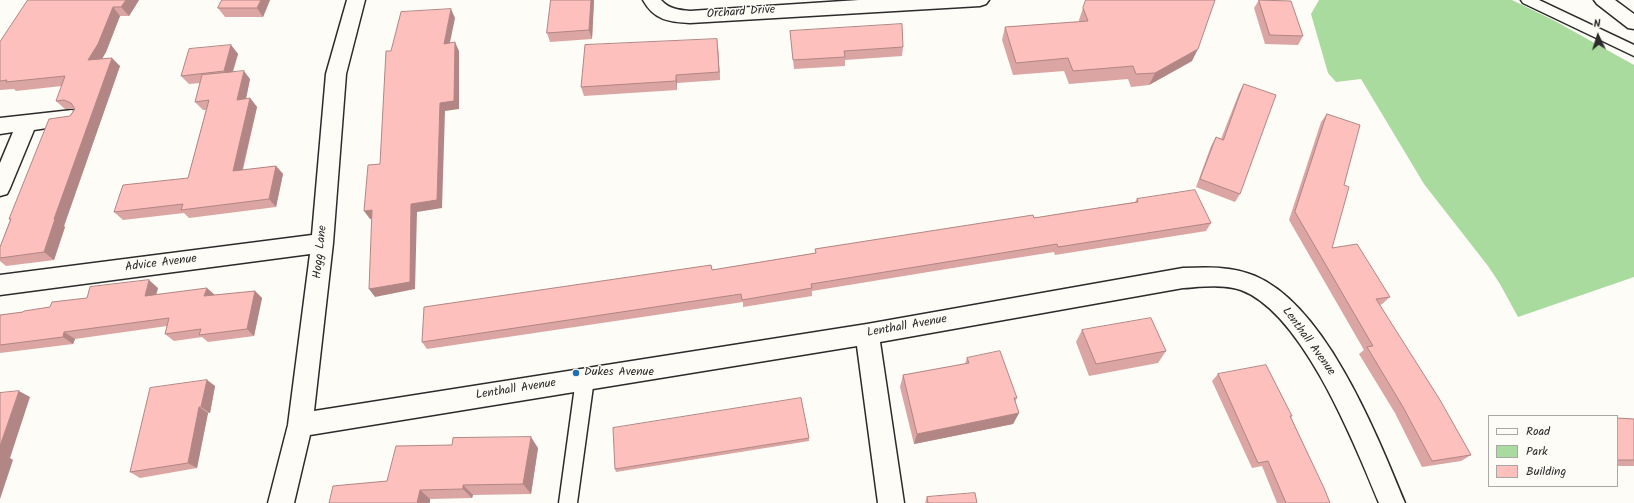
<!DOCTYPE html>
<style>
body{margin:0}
#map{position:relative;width:1634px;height:503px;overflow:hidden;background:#fdfcf7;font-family:Kalam,sans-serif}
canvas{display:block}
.legend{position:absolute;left:1488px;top:415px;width:130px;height:72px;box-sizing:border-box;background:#fdfcf7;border:1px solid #a9a8a5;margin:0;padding:5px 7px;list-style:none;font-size:12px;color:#2b2b2b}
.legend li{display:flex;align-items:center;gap:8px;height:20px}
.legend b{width:20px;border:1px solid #a9a8a5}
.north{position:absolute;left:1578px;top:16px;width:40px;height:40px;-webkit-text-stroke:3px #fdfcf7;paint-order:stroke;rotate:356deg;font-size:11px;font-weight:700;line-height:16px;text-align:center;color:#2b2b2b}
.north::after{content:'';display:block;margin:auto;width:14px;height:18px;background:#2b2b2b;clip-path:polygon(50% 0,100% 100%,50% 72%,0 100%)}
</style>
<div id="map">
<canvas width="1634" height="503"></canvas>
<ul class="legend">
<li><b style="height:5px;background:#fdfcf7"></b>Road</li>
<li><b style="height:11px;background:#a8db9d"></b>Park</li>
<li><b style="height:11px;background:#fdc0bd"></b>Building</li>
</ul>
<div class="north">N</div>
</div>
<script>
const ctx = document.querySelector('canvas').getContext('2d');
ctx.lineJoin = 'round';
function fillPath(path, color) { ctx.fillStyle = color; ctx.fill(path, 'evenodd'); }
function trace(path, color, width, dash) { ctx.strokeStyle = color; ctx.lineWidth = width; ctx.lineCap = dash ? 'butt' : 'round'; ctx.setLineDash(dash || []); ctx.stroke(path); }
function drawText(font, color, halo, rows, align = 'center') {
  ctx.font = font + ' Kalam,sans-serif'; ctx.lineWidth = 3; ctx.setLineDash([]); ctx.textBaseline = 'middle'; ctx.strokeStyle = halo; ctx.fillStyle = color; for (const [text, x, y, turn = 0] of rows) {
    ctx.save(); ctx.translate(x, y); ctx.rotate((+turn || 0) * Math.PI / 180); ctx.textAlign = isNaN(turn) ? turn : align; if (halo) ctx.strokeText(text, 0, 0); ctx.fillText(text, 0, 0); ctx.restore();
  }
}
fillPath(new Path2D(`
 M1319,0H1512L1555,21L1634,65V277L1518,317L1500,284L1488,266L1424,184L1361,79L1336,82L1328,73L1311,14Z`), '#a8db9d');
const service = new Path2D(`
 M1521,0H1539L1634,45V56L1523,3Z
 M585,371L591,373L594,379L577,503H559L576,379L579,373Z`);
const minor = new Path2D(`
 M347,0H365L346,74L333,243L314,411L867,324L1183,268C1207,267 1232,266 1255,276C1326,306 1377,435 1405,503H1379C1355,445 1303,313 1241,290C1223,284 1201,287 1183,288L880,342L904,503H878L857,346L310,435L294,503H268L288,425L310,254L0,295V275L312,235L326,74Z
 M643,0H661C669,9 679,10 690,11L859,0H989L986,4L980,6L690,23C669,22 654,20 643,0Z
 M72,110L79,113L82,118L79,123L34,130L10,188L7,194L0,196V163L13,132L0,134V118Z`);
const tertiary = new Path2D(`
 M1594,0H1615L1634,14V29L1628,28L1597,4Z`);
trace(service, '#2b2b2b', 3);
trace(minor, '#2b2b2b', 3);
trace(tertiary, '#2b2b2b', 3);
fillPath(service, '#fdfcf7');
fillPath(minor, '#fdfcf7');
fillPath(tertiary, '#fdfcf7');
fillPath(new Path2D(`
 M28,0H139L129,16H120L106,52L102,59L120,66L64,226L65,227L54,260L6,266L0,261V247L10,220L9,219L74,109H65L56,101L62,86L16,91L14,89L0,90V42Z
 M222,0H270L263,17H225L218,8Z
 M551,0H594L592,39L550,42L547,33Z
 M1259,0H1274L1303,36L1298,45L1265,44L1254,8Z
 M1083,8L1192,61L1149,85L1131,87L1128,79L1069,84L1064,71L1013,75L1002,40L1005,27L1079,22V20Z
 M790,31L903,47L902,56L845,60V66L794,69Z
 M231,45L238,54L233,72L250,79L246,99L250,98L257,107L243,170L276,166L283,174L276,207L189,218L184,213L123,220L114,212L188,178L206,110H203L195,102L200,83L189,84L181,76Z
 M718,48L720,80L677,83V90L584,96L581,87Z
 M1244,84L1240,194L1235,202L1196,187L1211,146L1216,137L1221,139L1239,93Z
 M1327,114L1344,185L1332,248L1390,297L1382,304L1380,305L1471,455L1461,461L1422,467L1395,413L1359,354L1364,350L1289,220L1321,122Z
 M1137,199L1211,223L1206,231L1055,255L1054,252L965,266L812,291V296L743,307V302L427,349L422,342L712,270L815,253V249L1034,218L1135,202Z
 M158,288L156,294L215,295L255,291L262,298L254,336L208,342L202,337L174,341L165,334L167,326L75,339L73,344L0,353V315L23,312L50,307L87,298Z
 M1082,330L1166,351L1158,363L1089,376L1076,342Z
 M967,358L1017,398L1015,402L1019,413L1013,424L914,444L900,387L903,375L965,364Z
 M1218,374L1292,416L1291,417L1330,503H1277L1262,466L1252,468L1212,381Z
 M207,380L215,386L210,413H208L197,468L140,478L130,472Z
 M1617,418L1634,419V466H1617Z
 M809,438V441L616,472L615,469Z
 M452,445L538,448L531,494L473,495L472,498L430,499V503H329L387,481Z
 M927,497L977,503H925Z`), '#daa5a3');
fillPath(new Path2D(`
 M126,0H139L129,16L121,7Z
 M261,0H270L263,17L257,8Z
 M591,0H594L592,39L589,30Z
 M113,7L120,16L106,52L96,69L88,60Z
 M451,9L455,18L448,52L444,44Z
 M717,39L718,48L720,80L719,72Z
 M455,42L459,51V109L445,111L442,208L417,212L415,289L375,297L369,289L411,204L440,103Z
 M231,45L238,54L230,80L224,71Z
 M1198,49L1192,61L1149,85L1155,73Z
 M112,58L120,66L64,226L65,227L54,260L44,252L54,219Z
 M244,71L250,79L244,108L237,100Z
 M676,75L677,83V90L676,81Z
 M250,98L257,107L240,179L233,171Z
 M276,166L283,174L276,207L269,199Z
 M372,210L378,218L370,219L364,211Z
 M149,280L158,288L154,303L145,296Z
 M207,288L215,295L204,296Z
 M255,291L262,298L254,336L247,329Z
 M64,332L75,339L73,344L63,337Z
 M207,380L215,386L210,413L201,407Z
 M19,391L30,397L10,458L13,460L0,499V446Z
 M199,407L208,413L197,468L188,463Z
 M1019,413L1013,424L914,444L917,434Z
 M531,437L538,448L531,494L523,484Z
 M463,485L473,495L472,498L463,489Z
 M420,490L430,499V503H417Z`), '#b18684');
const building = new Path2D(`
 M28,0H126L121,7H113L98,44L88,60L112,58L54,219H55L44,252L0,258V247L11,219H9L49,119L70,116L75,109L71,103L64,100L56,101L65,76L6,82L7,80L0,81V42Z
 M222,0H261L257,8H218Z
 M551,0H591L589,30L547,33Z
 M1086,0H1215L1198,49L1155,73L1136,74L1133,66L1073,71L1068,58L1016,63L1005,27L1088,21L1083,8Z
 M1259,0L1291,1L1303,36L1270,35Z
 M451,9L444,44L455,42L454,101L440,103L437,200L411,204L410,282L369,289L372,210L364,211L368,165L380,164L386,51H391L401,12Z
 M902,24L903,47L844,51L845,57L793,60L790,31Z
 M717,39L719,72L676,75V81L581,87L585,45Z
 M231,45L224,71L181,76L189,49Z
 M244,71L237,100L250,98L233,171L276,166L269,199L181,210L183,204L114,212L123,185L188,178L209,100L195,102L202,75Z
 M1244,84L1276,95L1240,194L1200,179L1216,137L1223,140Z
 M1327,114L1360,125L1344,185L1349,187L1332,248L1357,244L1390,297L1376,299L1440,400L1471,455L1432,461L1403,407L1367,347L1373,346L1295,212Z
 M1195,190L1211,223L1058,247L1057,244L811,284L812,288L742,300L741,294L422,342L424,307L711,265L712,270L816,253L815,249L1033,215L1034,218L1078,211L1138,202L1137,199Z
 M149,280L145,296L207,288L204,296L255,291L247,329L199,335L201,329L165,334L169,318L64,332L63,337L0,345V315L23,312L24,311L50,307L52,302L87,298L90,287Z
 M1151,318L1166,351L1096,364L1082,330Z
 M1000,351L1017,398H1014L1019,413L917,434L903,375L969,363L967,358Z
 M1266,365L1292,416H1290L1324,488L1330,503H1286L1268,461L1258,463L1218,374Z
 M207,380L201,407H199L188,463L130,472L150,388Z
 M19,391L0,446V393Z
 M801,398L809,438L615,469L613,428Z
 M1617,418L1634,419V460H1617Z
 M531,437L523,484L463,485V489L420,490L417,503H329L333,486L387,481L396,446L452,445L453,438Z
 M975,493L977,503H928L927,497Z`);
fillPath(building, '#fdc0bd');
trace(building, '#b18684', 1);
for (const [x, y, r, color] of [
 [576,373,4,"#1f6fb2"]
]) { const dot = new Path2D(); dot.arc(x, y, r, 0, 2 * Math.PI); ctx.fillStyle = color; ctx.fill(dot); trace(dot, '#fdfcf7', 1.5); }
drawText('12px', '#2b2b2b', '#fdfcf7', [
 ["Orchard Drive",741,13,-4],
 ["Hogg Lane",321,252,-84],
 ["Advice Avenue",161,264,-7],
 ["Lenthall Avenue",907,327,-10],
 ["Lenthall Avenue",1308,342,54],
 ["Lenthall Avenue",516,390,-9]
]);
drawText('12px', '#2b2b2b', '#fdfcf7', [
 ["Dukes Avenue",584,373]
], 'left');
</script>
